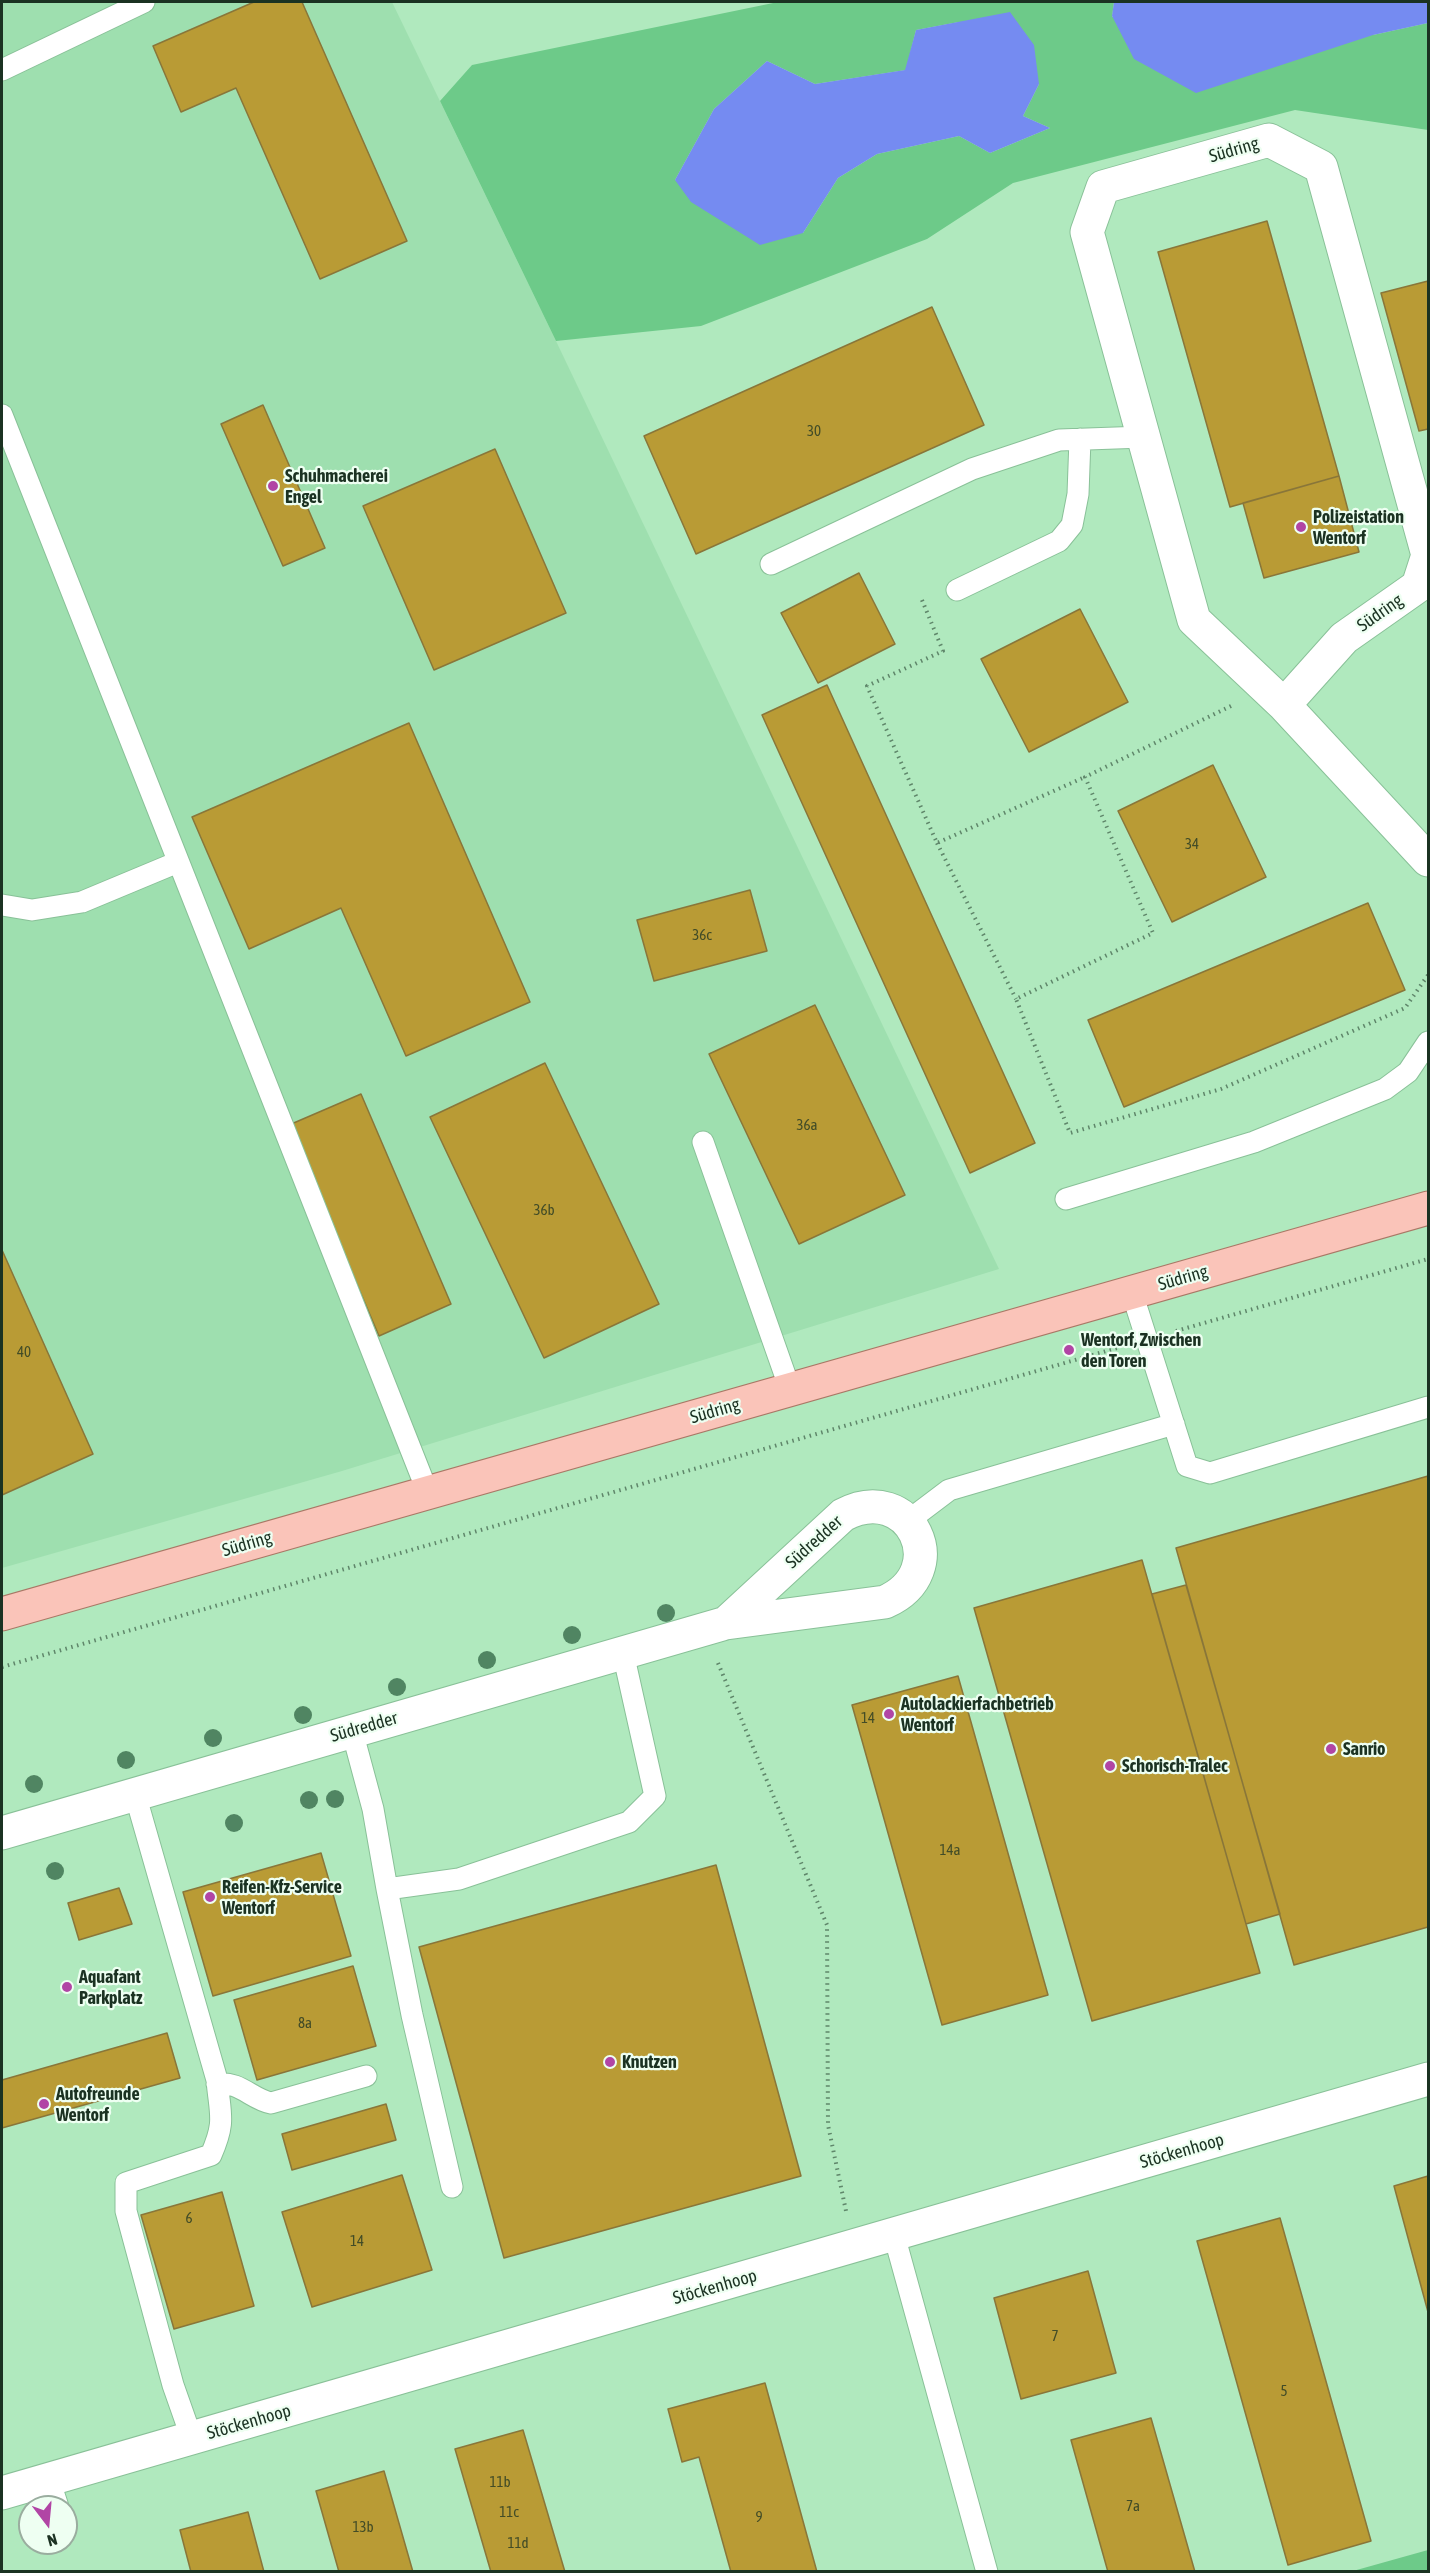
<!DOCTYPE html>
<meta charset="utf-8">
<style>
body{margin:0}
#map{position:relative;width:1430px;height:2573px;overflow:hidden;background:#b0e9be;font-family:"Asap Condensed",sans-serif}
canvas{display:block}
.frame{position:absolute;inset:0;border:3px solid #1b3222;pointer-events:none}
.north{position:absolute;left:18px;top:2495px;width:60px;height:60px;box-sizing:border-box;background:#eefff2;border:2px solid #9aad9f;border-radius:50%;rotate:164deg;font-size:16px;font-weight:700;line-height:24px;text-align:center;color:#1b3222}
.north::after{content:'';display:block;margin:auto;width:21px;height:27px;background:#b145a5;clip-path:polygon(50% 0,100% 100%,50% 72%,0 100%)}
</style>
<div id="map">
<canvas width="1430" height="2573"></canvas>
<div class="frame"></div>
<div class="north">N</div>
</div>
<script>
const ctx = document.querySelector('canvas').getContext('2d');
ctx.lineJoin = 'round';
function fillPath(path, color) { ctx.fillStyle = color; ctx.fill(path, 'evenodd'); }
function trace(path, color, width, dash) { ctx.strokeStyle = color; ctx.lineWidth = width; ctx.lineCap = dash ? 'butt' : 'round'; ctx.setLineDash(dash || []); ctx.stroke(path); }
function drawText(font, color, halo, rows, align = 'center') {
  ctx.font = font + ' "Asap Condensed",sans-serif'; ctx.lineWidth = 4.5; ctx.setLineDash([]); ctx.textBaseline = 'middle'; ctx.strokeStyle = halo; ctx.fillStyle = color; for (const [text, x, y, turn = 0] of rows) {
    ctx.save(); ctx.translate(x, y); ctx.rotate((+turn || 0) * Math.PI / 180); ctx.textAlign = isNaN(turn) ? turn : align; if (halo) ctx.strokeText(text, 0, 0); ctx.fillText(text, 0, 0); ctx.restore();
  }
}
fillPath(new Path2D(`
 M2,2H392L556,341L999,1269L342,1471L2,1568Z`), '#9edfaf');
fillPath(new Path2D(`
 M778,2H1114L1112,17L1373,35L1428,23V130L1295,110L1013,183L927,239L701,326L556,341L440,101L472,65ZM959,22L1039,84L1023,116L1050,128L990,153L959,136L877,154L838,178L803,233L675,180L714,109L767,61L815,84L906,70L916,30Z
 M1428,2550V2571H1353Z`), '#6dca89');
fillPath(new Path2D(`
 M1114,2H1428V23L1373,35L1196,93L1134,59L1112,16Z
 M1010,12L1034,45L1039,84L1023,116L1050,128L990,153L959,136L877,154L838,178L803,233L760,245L691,202L675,180L714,109L767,61L815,84L905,70L916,30Z`), '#758bf1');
const building = new Path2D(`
 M254,2H302L407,241L320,279L236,88L181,112L153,46Z
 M1267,221L1339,476L1230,507L1158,252Z
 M1428,281V429L1419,431L1381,293Z
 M932,307L984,425L696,554L644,436Z
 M263,405L325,548L283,566L221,424Z
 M495,449L566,613L434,670L363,506Z
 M1339,476L1359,552L1264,578L1243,503Z
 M859,573L895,644L818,683L781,613Z
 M1080,609L1128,702L1029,752L981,659Z
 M827,685L1035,1143L970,1173L762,715Z
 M409,723L530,1002L406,1056L341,908L249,949L192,817Z
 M1213,765L1266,877L1172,922L1118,811Z
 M750,890L767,951L654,981L637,920Z
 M1368,903L1405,990L1124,1107L1088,1020Z
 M815,1005L905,1195L799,1244L709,1054Z
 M545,1063L659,1304L544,1358L430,1117Z
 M361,1094L451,1304L379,1336L289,1125Z
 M2,1250L93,1454L2,1495Z
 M1428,1476V1927L1294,1965L1176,1548Z
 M1142,1560L1260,1973L1092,2021L974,1608Z
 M1186,1585L1280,1914L1246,1924L1152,1594Z
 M958,1676L1048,1995L942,2025L852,1705Z
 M321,1853L351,1956L213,1996L183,1892Z
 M716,1865L801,2176L504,2258L419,1947Z
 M119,1888L132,1924L79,1940L68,1903Z
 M353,1966L376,2046L257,2080L234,2000Z
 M167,2033L180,2078L2,2128V2080Z
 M386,2104L396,2140L292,2170L282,2134Z
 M402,2175L432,2270L312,2307L282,2212Z
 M1428,2176V2312L1394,2186Z
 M222,2192L254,2306L174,2329L141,2215Z
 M1280,2218L1371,2541L1288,2565L1197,2241Z
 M1088,2271L1116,2373L1021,2399L994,2298Z
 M765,2383L817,2572H731L699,2457L682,2462L668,2409Z
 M1151,2418L1195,2572H1108L1071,2440Z
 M523,2430L565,2572H491L455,2449Z
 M384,2471L413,2572H339L316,2491Z
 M248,2512L264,2572H191L180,2530Z`);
fillPath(building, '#b99b35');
trace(building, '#897639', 1.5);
const lane = new Path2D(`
 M2,70L144,2
 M2,415L428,1493
 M771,564L972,469L1059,440L1144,437
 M957,590L1059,541L1072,525L1078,494L1080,439
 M2,905L32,910L82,902L178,862
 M703,1142L790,1389
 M1066,1199L1254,1142L1385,1089L1408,1072L1428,1042
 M1132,1293L1187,1466L1210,1473L1428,1407
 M908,1521L949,1490L1174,1424
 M352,1731L373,1809L387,1889L459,1879L629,1822L655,1796L623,1653
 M135,1794L217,2080C220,2115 226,2121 211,2155L126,2183V2211L173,2385L192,2439
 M387,1889L412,2015L452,2187
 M217,2084C240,2081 251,2099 271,2103L366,2076
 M894,2235L987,2572
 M49,2479L58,2507`);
const street = new Path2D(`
 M1284,705L1344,638L1418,586L1428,555L1321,167L1269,140L1103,187L1087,232L1194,620L1284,705L1428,860
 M2,1833L726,1623L885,1602C955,1571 910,1479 843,1515L726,1623
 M2,2493L1428,2079`);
const primary = new Path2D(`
 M2,1614L1428,1208`);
trace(lane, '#89c198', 23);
trace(street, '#89c198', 35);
trace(primary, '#a97866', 35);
trace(new Path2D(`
 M922,600L943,651L867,686L937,843L1085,777
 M1231,706L1085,777L1153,933L1016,999L1070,1133L1221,1089L1405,1008L1428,975
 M937,843L1016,999
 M1176,1331L1428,1259
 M718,1663L827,1925L828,2125L846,2211
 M2,1667L1117,1348`), '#5f866a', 4, [1.5, 4.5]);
trace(lane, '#fff', 21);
trace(street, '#fff', 33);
trace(primary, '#fac4b9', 33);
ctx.fillStyle = '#508562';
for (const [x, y] of [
 [666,1613],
 [572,1635],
 [487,1660],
 [397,1687],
 [303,1715],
 [213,1738],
 [126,1760],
 [34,1784],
 [335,1799],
 [309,1800],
 [234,1823],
 [55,1871]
]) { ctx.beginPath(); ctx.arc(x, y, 9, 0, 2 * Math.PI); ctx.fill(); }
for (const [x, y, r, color] of [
 [273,486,6,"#b145a5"],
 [1301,527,6,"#b145a5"],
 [1069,1350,6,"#b145a5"],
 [889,1714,6,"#b145a5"],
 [1331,1749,6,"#b145a5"],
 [1110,1766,6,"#b145a5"],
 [210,1897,6,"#b145a5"],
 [67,1987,6,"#b145a5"],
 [610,2062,6,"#b145a5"],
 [44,2104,6,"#b145a5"]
]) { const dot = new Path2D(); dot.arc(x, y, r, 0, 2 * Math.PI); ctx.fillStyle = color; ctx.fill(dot); trace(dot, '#eefff2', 2); }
drawText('15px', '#424c27', null, [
 ["30",814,431],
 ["34",1192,844],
 ["36c",702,935],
 ["36a",807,1125],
 ["36b",544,1210],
 ["40",24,1352],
 ["14",868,1718],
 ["14a",950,1850],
 ["8a",305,2023],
 ["6",189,2218],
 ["14",357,2241],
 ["7",1055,2336],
 ["5",1284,2391],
 ["11b",500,2482],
 ["7a",1133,2506],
 ["11c",509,2512],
 ["9",759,2517],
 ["13b",363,2527],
 ["11d",518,2543]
]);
drawText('18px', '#1b3222', '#eefff2', [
 ["Südring",1234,150,-16],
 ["Südring",1380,613,-35],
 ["Südring",1183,1278,-16],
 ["Südring",715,1411,-16],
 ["Südredder",814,1542,-42],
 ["Südring",247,1544,-16],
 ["Südredder",364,1727,-16],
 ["Stöckenhoop",1182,2151,-16],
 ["Stöckenhoop",715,2287,-16],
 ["Stöckenhoop",249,2422,-16]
]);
drawText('bold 18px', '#1b3222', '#eefff2', [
 ["Schuhmacherei",285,476],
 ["Engel",285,497],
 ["Polizeistation",1313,517],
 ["Wentorf",1313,538],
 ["Wentorf, Zwischen",1081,1340],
 ["den Toren",1081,1361],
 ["Autolackierfachbetrieb",901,1704],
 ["Wentorf",901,1725],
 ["Sanrio",1343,1749],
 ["Schorisch-Tralec",1122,1766],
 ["Reifen-Kfz-Service",222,1887],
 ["Wentorf",222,1908],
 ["Aquafant",79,1977],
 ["Parkplatz",79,1998],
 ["Knutzen",622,2062],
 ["Autofreunde",56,2094],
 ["Wentorf",56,2115]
], 'left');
</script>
